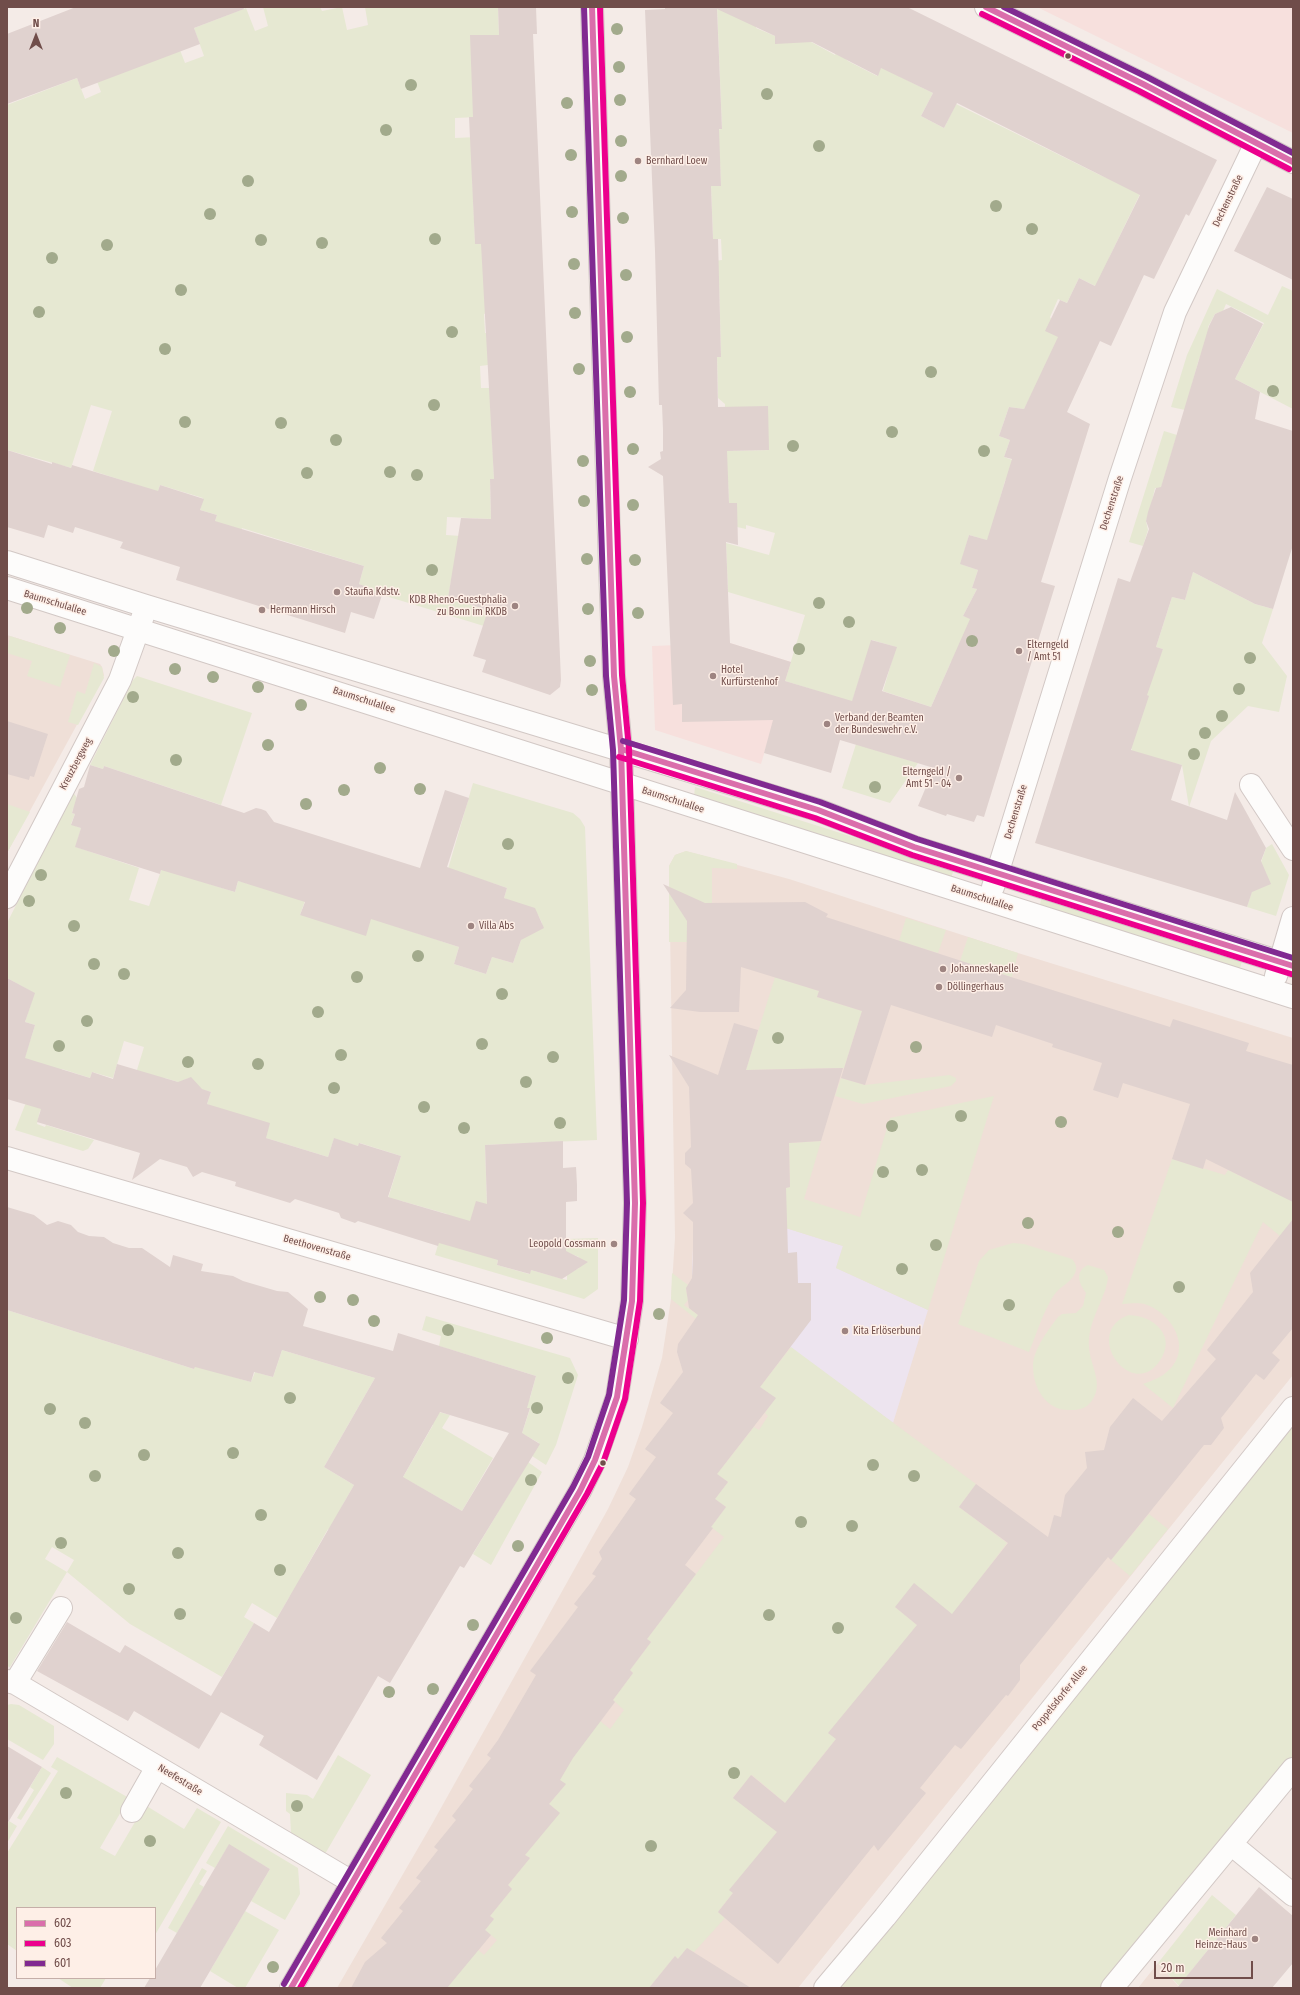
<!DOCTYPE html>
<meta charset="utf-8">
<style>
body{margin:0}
#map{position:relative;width:1300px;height:1995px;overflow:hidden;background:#f4ebe7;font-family:"Fira Sans Condensed",sans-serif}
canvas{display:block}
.frame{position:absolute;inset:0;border:8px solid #704d4a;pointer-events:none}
.legend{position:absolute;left:16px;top:1907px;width:140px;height:72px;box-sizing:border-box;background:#feefe7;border:1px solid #c5aea8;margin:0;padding:5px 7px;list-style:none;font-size:12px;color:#704d4a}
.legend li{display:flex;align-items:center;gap:8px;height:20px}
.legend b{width:20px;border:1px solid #c5aea8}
.north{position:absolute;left:16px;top:16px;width:40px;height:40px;-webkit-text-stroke:3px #feefe7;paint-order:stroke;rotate:0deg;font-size:11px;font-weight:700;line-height:16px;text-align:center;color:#704d4a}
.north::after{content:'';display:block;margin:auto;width:14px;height:18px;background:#704d4a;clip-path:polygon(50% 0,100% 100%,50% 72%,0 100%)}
.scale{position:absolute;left:1154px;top:1961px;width:99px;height:18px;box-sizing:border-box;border:2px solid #704d4a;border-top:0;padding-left:5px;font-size:12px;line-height:14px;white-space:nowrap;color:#704d4a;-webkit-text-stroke:3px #feefe7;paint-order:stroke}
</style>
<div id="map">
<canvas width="1300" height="1995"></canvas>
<div class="frame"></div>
<ul class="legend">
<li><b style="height:5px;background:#da6eab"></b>602</li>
<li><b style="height:5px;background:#ec008d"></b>603</li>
<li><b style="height:5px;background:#812a91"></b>601</li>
</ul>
<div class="north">N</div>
<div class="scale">20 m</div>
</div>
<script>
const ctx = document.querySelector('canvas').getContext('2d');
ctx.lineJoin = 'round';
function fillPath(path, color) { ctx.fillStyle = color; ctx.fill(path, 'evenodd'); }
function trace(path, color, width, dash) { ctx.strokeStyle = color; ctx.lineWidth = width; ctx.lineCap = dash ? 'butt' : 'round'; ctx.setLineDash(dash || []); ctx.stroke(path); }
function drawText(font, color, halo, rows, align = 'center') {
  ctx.font = font + ' "Fira Sans Condensed",sans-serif'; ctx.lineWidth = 3; ctx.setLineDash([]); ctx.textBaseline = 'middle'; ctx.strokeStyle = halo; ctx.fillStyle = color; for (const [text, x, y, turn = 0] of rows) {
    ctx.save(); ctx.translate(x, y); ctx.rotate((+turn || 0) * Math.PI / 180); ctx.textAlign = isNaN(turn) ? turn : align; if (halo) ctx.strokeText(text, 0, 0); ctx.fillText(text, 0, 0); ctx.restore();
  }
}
fillPath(new Path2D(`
 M7,635L100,664L102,667L104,675L7,853Z
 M686,851L789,879L1018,953L1293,1038V1375L798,1988H337L432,1824L608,1509L628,1467L642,1427L662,1358L671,1299L675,1238L669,866L675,855Z
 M1158,1963L1180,1988H1138Z`), '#efdfd7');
fillPath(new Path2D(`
 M1037,7H1293V133Z
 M730,643L791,662L761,764L655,730L652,646Z`), '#f7e0dd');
fillPath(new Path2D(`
 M773,1224L843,1246L836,1268L928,1310L893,1423L692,1275L693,1247Z`), '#ede4ef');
fillPath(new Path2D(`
 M263,7H320L322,11L342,7L347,30L368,25L365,7H498L499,35H471L478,117L455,118V138L477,137L472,168L475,244H484L487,313L484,314L485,333H488V365L480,366L481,388H490L494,479L490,480L491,519L447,517L446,535L477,537L451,581L448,598L497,613V630L366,590V587L359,584L364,566L242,528L240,535L213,527L217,515L200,510L203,498L160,485L157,494L140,486L93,471L112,411L91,405L71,468L7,450V105L77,78L85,99L101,92L92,68L178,45L185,63L204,56L194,28L246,8L255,31L268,26Z
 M717,7L756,15V28L775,36V44L793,32L835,55L837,50L848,61L877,76L881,67L933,93L921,116L944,128L956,104L1100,175L1141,192L1109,258L1112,294L1079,278L1067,303L1058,299L1050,317L1061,338L1024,409L1009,407L999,436L1010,440L1004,457L1018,462L1005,481L999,502L993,542L969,535L961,564L978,570L972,588L977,589L963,616L991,625L951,662L931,707L883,691L896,647L872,640L852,702L785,681L805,615L728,592L726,543L769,555L775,533L746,525V529L737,527V503H729L728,481L721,480L726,451L769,450L725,407V404L718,398L717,357H721L719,280L714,261L722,260L721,239H713L711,186L721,185L720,162L711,130L722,129Z
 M1282,286L1293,291V409L1235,379L1264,323L1226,304L1223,311L1215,314L1208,327L1211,334L1199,359L1185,410L1171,407L1187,355L1217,289L1268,315Z
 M1164,431L1177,435L1161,488H1155L1152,501L1153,503L1146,521L1148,530L1143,546L1129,542Z
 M1193,572L1255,604L1273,609L1262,643L1287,676L1279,712L1248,706L1211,741L1189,807L1182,765L1130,753L1132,749L1125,746L1148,696L1142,693L1163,649L1156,647L1172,597L1185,600Z
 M10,636L70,655L60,687L27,676L32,661L7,653Z
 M94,663L102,667L104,678L78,725L68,722L77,691L85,694Z
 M137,676L252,713L221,805L104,766L103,769L90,765L133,680Z
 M856,744L918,763L890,803L842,788Z
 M473,783L573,813L580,819L585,827L597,1140L485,1145L487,1204L498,1260L497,1265L529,1274L531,1270L567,1280V1274L579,1268V1257L566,1252V1239L598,1238V1289L584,1299L435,1255L447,1214L398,1200L389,1228L380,1225L401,1156L360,1143L358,1146L334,1139L328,1157L266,1138L207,1104L211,1092L196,1088L189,1078L184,1080L181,1083L165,1078L156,1105L134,1126L127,1149L114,1145L144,1047L124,1041L113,1078L92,1072L90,1078L62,1069L52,1102L40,1111L37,1124L45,1127L46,1125L94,1140L88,1149L83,1151L15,1130L39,1070L22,1066L35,1025L25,1022L34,993L7,978V923L73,792L79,801L76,810L73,809L72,813L75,814L71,824L81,828L76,847L139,868L129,900L149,906L167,853L197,880L235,892L238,881L306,898L300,915L371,918L459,947L454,964L486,974L492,957L513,963L524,931L539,930L542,923L538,915L504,898L507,888L486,881L446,876Z
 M695,787L954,869L950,881L694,796Z
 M7,804L30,812L7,853Z
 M1272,844L1289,875L1276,916L1247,907L1253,888H1261L1268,882L1266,873L1259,868L1266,848Z
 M686,851L737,864V869L712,868V903H703L695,899L683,914L687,920V942H669V866L675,855Z
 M1042,896L1243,958L1239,971L1039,908Z
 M906,918L946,930L938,953L899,941Z
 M968,937L1018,953L1012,977L960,961Z
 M775,977L819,991L817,997L862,1011L844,1068L746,1070Z
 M950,1075L956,1078V1081L951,1086L863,1104L835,1096L841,1078L865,1085Z
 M994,1096L928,1310L836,1268L843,1246L773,1224L786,1188L790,1187L789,1143L821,1141L804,1199L860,1217L890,1118Z
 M1172,1159L1225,1175L1228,1170L1277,1194L1293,1161V1231L1280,1236L1263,1222L1173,1408L1143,1384C1150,1381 1157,1379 1163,1375C1194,1354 1176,1316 1147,1305C1139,1302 1130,1304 1122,1304Z
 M1013,1243L1024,1244L1072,1259C1075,1263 1078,1267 1075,1273C1071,1283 1060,1286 1054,1295C1043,1312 1037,1333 1029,1352L958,1324L979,1261L989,1250Z
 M1088,1265L1104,1270L1108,1277C1106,1299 1087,1321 1089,1347C1090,1366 1105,1384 1091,1402C1086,1408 1080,1410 1072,1410C1047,1412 1033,1389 1033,1366C1033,1350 1048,1330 1058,1317L1062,1314L1076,1313L1083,1306L1086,1293C1079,1283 1074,1272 1088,1265Z
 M672,1273L688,1285L686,1290L688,1300L684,1305L698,1315L696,1319L671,1299Z
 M7,1310L194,1369L199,1354L213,1371L251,1382L255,1372L273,1377L282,1350L375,1378L324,1467L354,1485L342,1506L381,1560L328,1529L303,1573L356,1604L343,1626L290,1596L277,1618L252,1603L244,1617L254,1623L222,1677L130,1624L67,1572L10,1667L7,1666ZM52,1547L74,1560L67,1572L45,1559Z
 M1129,1315C1154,1316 1178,1336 1159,1362C1131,1401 1081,1332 1129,1315Z
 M426,1316L570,1358L578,1375L556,1445L546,1465L532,1456L539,1443L523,1434L521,1436L530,1409L523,1407L530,1398L536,1376L439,1346L441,1336L422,1330Z
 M791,1347L976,1484L959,1507L1007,1543L953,1615L895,1607L917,1625L836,1739L799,1785L797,1813L752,1775L733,1797L779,1833L718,1912L725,1918L694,1952L687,1948L678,1959L675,1956L649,1988H447L477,1949L484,1955L497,1940L485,1930L494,1919L490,1916L512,1889L508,1885L530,1858L525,1855L559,1813L549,1804L565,1785L555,1776L583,1740L600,1721L610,1729L624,1710L613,1700L633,1673L630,1670L651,1642L647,1639L724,1537L711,1527L726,1507L715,1499L728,1482L717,1474L754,1427L759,1430L768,1416L765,1413L775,1398L760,1387Z
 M435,1411L450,1415L442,1428L493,1458L462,1511L411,1482L399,1484L433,1425L428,1422Z
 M1293,1421V1758L1105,1988H834Z
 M528,1462L542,1472L491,1565L473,1554Z
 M1149,1514L1168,1529L1130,1576L1111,1560Z
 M11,1704L19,1705L54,1726V1744L43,1760L7,1739V1705Z
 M338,1755L371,1775L325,1854L291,1833L290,1814L286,1811V1793L307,1795L313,1799Z
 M57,1757L129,1798L100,1848L115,1856L145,1805L184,1829L197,1808L221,1822L155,1935V1908H17V1951L7,1944V1853L58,1771L51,1767Z
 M42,1767L51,1773L21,1820L17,1818L34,1790L30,1787Z
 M9,1821L17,1826L7,1843V1825Z
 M228,1826L298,1868L300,1894L285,1920L251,1901L270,1869L229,1845L215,1868L206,1863Z
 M202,1868L207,1871L199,1884L204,1887L177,1933L168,1928Z
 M1212,1895L1236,1915L1179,1986L1158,1963Z
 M245,1911L279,1930L245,1988H238L210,1971Z
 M58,1978H106L100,1988H73Z`), '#e6e8d2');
fillPath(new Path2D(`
 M76,7H243L244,9L194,28L200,44L81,89L77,78L7,104V34Z
 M498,7H536L537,34H533L561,680L560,687L550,695L482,672L486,660L473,656L488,610L448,598L461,518L491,519L490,479H494L481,244H475L469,117H473L470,35H499Z
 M665,7H907L1217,160L1189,216L1186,214L1154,279L1144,275L1111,346L1100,341L1067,412L1090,424L1041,582L1055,586L984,817L977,815L974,822L947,814L946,816L918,806L934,768L840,740L831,773L764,753L773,720L682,722V704L673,705L663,476L648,467L661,459L660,452L663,451V430L662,405H659L655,251L645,10L665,9ZM717,9L775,36V44L812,42L878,76L881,68L933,93L921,116L944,128L957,103L1140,195L1095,286L1079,278L1067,303L1060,300L1045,331L1058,337L1024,409L1009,407L999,436L1010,440L1004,457L1012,459L987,540L969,535L960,564L978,570L972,588L977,589L963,616L970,619L931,707L882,691L897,647L871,640L852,701L785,681L791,662L730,643L726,542L738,545L737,503H729L727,451L769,450L768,406L718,407L717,357H721L718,239H713L711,186H721L719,129H722Z
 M1267,187L1293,199V280L1234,251Z
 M1231,307L1263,324L1235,379L1260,392L1255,419L1293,431V545L1273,609L1255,604L1193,572L1185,600L1172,597L1156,647L1163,649L1147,695L1149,696L1131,750L1182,765L1171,800L1227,820L1235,792L1266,848L1261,861L1271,884L1252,892L1247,907L1035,843L1118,578L1130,582L1149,529L1146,521L1148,512L1156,488L1161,487L1209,326L1215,314Z
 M7,450L52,464V462L71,468L72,465L158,491L160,485L204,499L200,510L217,515L215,521L364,566L359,584L367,587L366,590L382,595L374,619L351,612L345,633L176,580L180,567L120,548L123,542L75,527L73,533L48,525L44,538L7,527Z
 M7,721L48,734L34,777L30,776L29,780L7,774Z
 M90,765L103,769L104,766L244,813L256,808L261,809L266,811L274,822L420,868L445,790L469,798L447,867L507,888L504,898L535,908L544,928L521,940L513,963L492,957L486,974L454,964L459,947L371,919L366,936L300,915L305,902L238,881L235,892L161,870L160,874L75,847L81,828L71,825L75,814L72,813L79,789L84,787Z
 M663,884L705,903L805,902L828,914L826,917L1011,977L1170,1027L1173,1019L1249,1043L1246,1051L1293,1065V1202L1206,1159L1203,1169L1172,1159L1190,1104L1123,1083L1118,1098L1093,1090L1102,1063L1052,1047L1053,1044L996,1025L992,1037L891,1005L865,1085L841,1078L862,1011L817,997L819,991L741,967L739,1012H700L670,1008L686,990L687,921Z
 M7,978L35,993L25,1022L35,1025L25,1058L90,1078L92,1072L113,1079L117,1064L178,1082L191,1077L202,1089L211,1092L207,1104L270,1123L266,1138L328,1157L334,1138L358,1146L359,1143L401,1156L388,1197L470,1221L476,1201L487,1204L485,1145L563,1141V1168L576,1167L577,1185V1201L566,1202V1251L588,1262L562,1279L531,1270L530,1274L497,1265L498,1260L439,1243L438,1246L358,1221L355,1223L341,1218L339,1213L295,1199L290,1203L235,1186L236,1182L202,1172L193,1177L187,1167L160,1159L132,1180L140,1153L37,1122L41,1109L7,1099Z
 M734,1023L758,1030L746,1070L843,1068L821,1141L789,1143L790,1187L786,1188L788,1253L797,1252L798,1283H811V1320L760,1387L776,1398L717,1474L728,1482L715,1499L726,1507L711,1527L713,1528L685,1565L696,1574L647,1639L651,1642L630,1670L633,1673L613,1700L615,1702L573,1758L560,1780L566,1784L549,1804L560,1813L525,1855L530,1858L508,1885L512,1889L490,1916L494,1919L485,1930L491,1935L447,1988H351L365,1962L387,1943L381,1938L403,1911L399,1908L421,1881L416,1878L438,1850L434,1847L456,1820L452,1816L473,1789L469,1786L491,1758L487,1755L498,1740L536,1675L530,1671L578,1607L574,1604L596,1576L592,1574L602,1559L599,1552L636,1499L629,1494L656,1457L645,1449L673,1413L660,1403L683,1372L677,1352L678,1344L698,1315L689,1308L686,1288L692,1278L693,1259V1222L683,1213L693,1203L691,1169L685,1164V1153L691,1147L689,1087L669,1055L718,1075Z
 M7,1207L34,1215L47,1225L58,1221L71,1225L78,1232L89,1236L104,1237L113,1243L129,1248H142L170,1267L173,1255L203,1264L201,1271L233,1276L243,1281L277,1291L288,1292L308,1309L303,1326L393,1351L398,1333L536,1376L527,1408H530L522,1433L540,1444L464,1568L460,1566L390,1683L378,1676L317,1780L259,1745L264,1736L221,1712L199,1749L134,1711L128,1721L37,1671L67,1622L120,1653L125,1645L211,1696L254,1623L269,1632L354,1485L324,1467L375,1378L282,1350L273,1377L254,1372L251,1382L195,1367L194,1369L7,1310ZM440,1412L509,1433L462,1511L403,1477Z
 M1293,1219V1328L1272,1353L1280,1360L1264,1380L1256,1374L1221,1418L1224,1428L1211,1445H1204L1111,1560L1108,1557L1085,1585L1020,1665V1680L1008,1696L1006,1695L961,1749L955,1745L920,1788L926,1793L878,1851L874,1845L778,1964L718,1912L733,1893L729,1890L777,1832L733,1798L751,1775L785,1803L836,1739L828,1733L917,1625L895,1607L914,1583L952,1614L1008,1543L959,1507L976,1484L1048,1537L1054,1515L1061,1517L1065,1495L1087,1468L1085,1452L1104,1450L1110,1427L1133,1398L1162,1421L1216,1359L1207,1350L1253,1292L1250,1273Z
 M7,1746L42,1767L7,1824Z
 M229,1844L270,1869L200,1988H144L150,1978H155V1970Z
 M1259,1887L1293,1916V1963L1272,1988H1177Z
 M687,1948L751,1988H649L675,1956L678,1959Z`), '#e0d2cf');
const minor = new Path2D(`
 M986,7L1143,84L1293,162
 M7,562L146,606L818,810L914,847L1293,966
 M7,588L1293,997
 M1251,785L1293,849
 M993,887L1120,478L1175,312L1256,143
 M7,897L120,680L143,616
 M1276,976L1293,918
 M7,1158L627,1339
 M7,1681L15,1683L352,1882
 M15,1683L61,1608
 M132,1811L157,1767
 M1231,1844L1293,1895
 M291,1988L580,1491L595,1460L617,1397L632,1301L635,1203L621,749L614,676L610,567L592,7
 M825,1988L885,1917L1293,1408
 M1112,1988L1293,1769`);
trace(minor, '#d2c8c5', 24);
trace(minor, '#fdfcfb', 22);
trace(new Path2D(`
 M986,7L1143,84L1293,162
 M621,749L818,810L914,847L1293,966
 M291,1988L580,1491L595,1460L617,1397L632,1301L635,1203L621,749L614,676L592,7`), '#da6eab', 6);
trace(new Path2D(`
 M982,14L1139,91L1289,169
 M619,757L815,818L912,855L1291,974
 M300,1988L587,1494L603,1463L625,1399L640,1301L643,1203L629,749L622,675L600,7`), '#ec008d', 6);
trace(new Path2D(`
 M1004,7L1147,77L1293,153
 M623,741L820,802L917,839L1293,958
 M284,1984L573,1487L588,1457L609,1395L624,1300L627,1203L613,750L606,676L584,7`), '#812a91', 6);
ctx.fillStyle = '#a2aa8c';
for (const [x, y] of [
 [617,29],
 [619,67],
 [411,85],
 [767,94],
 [620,100],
 [567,103],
 [386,130],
 [621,141],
 [819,146],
 [571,155],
 [621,176],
 [248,181],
 [996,206],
 [572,212],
 [210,214],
 [623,218],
 [1032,229],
 [435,239],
 [261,240],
 [322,243],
 [107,245],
 [52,258],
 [574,264],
 [626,275],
 [181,290],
 [39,312],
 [575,313],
 [452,332],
 [627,337],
 [165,349],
 [579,369],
 [931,372],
 [1273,391],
 [630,392],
 [434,405],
 [185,422],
 [281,423],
 [892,432],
 [336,440],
 [793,446],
 [633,449],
 [984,451],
 [583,461],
 [390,472],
 [307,473],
 [417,475],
 [584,501],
 [633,505],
 [587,559],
 [635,560],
 [432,570],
 [819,603],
 [27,608],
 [588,609],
 [638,613],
 [849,622],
 [60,628],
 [972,641],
 [799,649],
 [114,651],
 [1250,658],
 [590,661],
 [175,669],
 [213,677],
 [258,687],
 [1239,689],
 [592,690],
 [133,697],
 [301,705],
 [1222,716],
 [1205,733],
 [268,745],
 [1194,754],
 [176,760],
 [380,768],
 [875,787],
 [420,789],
 [344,790],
 [306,804],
 [508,844],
 [41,875],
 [29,901],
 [74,926],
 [418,956],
 [94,964],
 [124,974],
 [357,977],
 [502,994],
 [318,1012],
 [87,1021],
 [778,1038],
 [482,1044],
 [59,1046],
 [916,1047],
 [341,1055],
 [553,1057],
 [188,1062],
 [258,1064],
 [526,1082],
 [334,1088],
 [424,1107],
 [961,1116],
 [1061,1122],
 [560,1123],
 [892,1126],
 [464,1128],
 [922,1170],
 [883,1172],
 [1028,1223],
 [1118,1232],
 [936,1245],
 [902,1269],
 [1179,1287],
 [320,1297],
 [353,1300],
 [1009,1305],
 [659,1314],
 [374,1321],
 [448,1330],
 [547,1338],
 [568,1378],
 [290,1398],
 [537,1408],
 [50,1409],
 [85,1423],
 [233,1453],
 [144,1455],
 [873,1465],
 [95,1476],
 [914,1476],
 [531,1480],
 [261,1515],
 [801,1522],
 [852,1526],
 [61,1543],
 [518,1546],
 [178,1553],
 [280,1570],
 [129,1589],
 [180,1614],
 [769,1615],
 [16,1618],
 [473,1625],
 [838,1628],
 [433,1689],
 [389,1692],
 [734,1773],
 [66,1793],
 [297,1806],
 [150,1841],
 [651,1846],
 [273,1967]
]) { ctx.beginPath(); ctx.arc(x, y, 6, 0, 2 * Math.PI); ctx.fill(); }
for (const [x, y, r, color] of [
 [1068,56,3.5,"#704d4a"],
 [638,161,4,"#9e8481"],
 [337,592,4,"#9e8481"],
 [515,606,4,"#9e8481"],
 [262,610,4,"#9e8481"],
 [1019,651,4,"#9e8481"],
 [713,676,4,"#9e8481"],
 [827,724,4,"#9e8481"],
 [959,778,4,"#9e8481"],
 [471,926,4,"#9e8481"],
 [943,969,4,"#9e8481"],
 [939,987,4,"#9e8481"],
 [614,1244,4,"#9e8481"],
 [845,1331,4,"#9e8481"],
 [603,1463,3.5,"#704d4a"],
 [1255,1939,4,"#9e8481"]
]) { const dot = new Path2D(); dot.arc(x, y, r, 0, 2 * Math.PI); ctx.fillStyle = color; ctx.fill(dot); trace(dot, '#feefe7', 1.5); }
drawText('10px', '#704d4a', '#feefe7', [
 ["Bernhard Loew",646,161],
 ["Staufia Kdstv.",345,592],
 ["KDB Rheno-Guestphalia",507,600,"right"],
 ["zu Bonn im RKDB",507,612,"right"],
 ["Hermann Hirsch",270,610],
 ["Elterngeld",1027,645],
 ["/ Amt 51",1027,657],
 ["Hotel",721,670],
 ["Kurfürstenhof",721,682],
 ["Verband der Beamten",835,718],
 ["der Bundeswehr e.V.",835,730],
 ["Elterngeld /",951,772,"right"],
 ["Amt 51 - 04",951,784,"right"],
 ["Villa Abs",479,926],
 ["Johanneskapelle",951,969],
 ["Döllingerhaus",947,987],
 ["Leopold Cossmann",606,1244,"right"],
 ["Kita Erlöserbund",853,1331],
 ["Meinhard",1247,1933,"right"],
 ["Heinze-Haus",1247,1945,"right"]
], 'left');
drawText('10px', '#704d4a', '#feefe7', [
 ["Dechenstraße",1228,201,-64],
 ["Dechenstraße",1112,503,-72],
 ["Baumschulallee",55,603,17],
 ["Baumschulallee",364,700,18],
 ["Kreuzbergweg",76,764,-62],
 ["Baumschulallee",673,800,18],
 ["Dechenstraße",1016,812,-73],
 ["Baumschulallee",982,898,18],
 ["Beethovenstraße",317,1248,16],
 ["Poppelsdorfer Allee",1060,1698,-51],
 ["Neefestraße",180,1780,31]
]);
</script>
